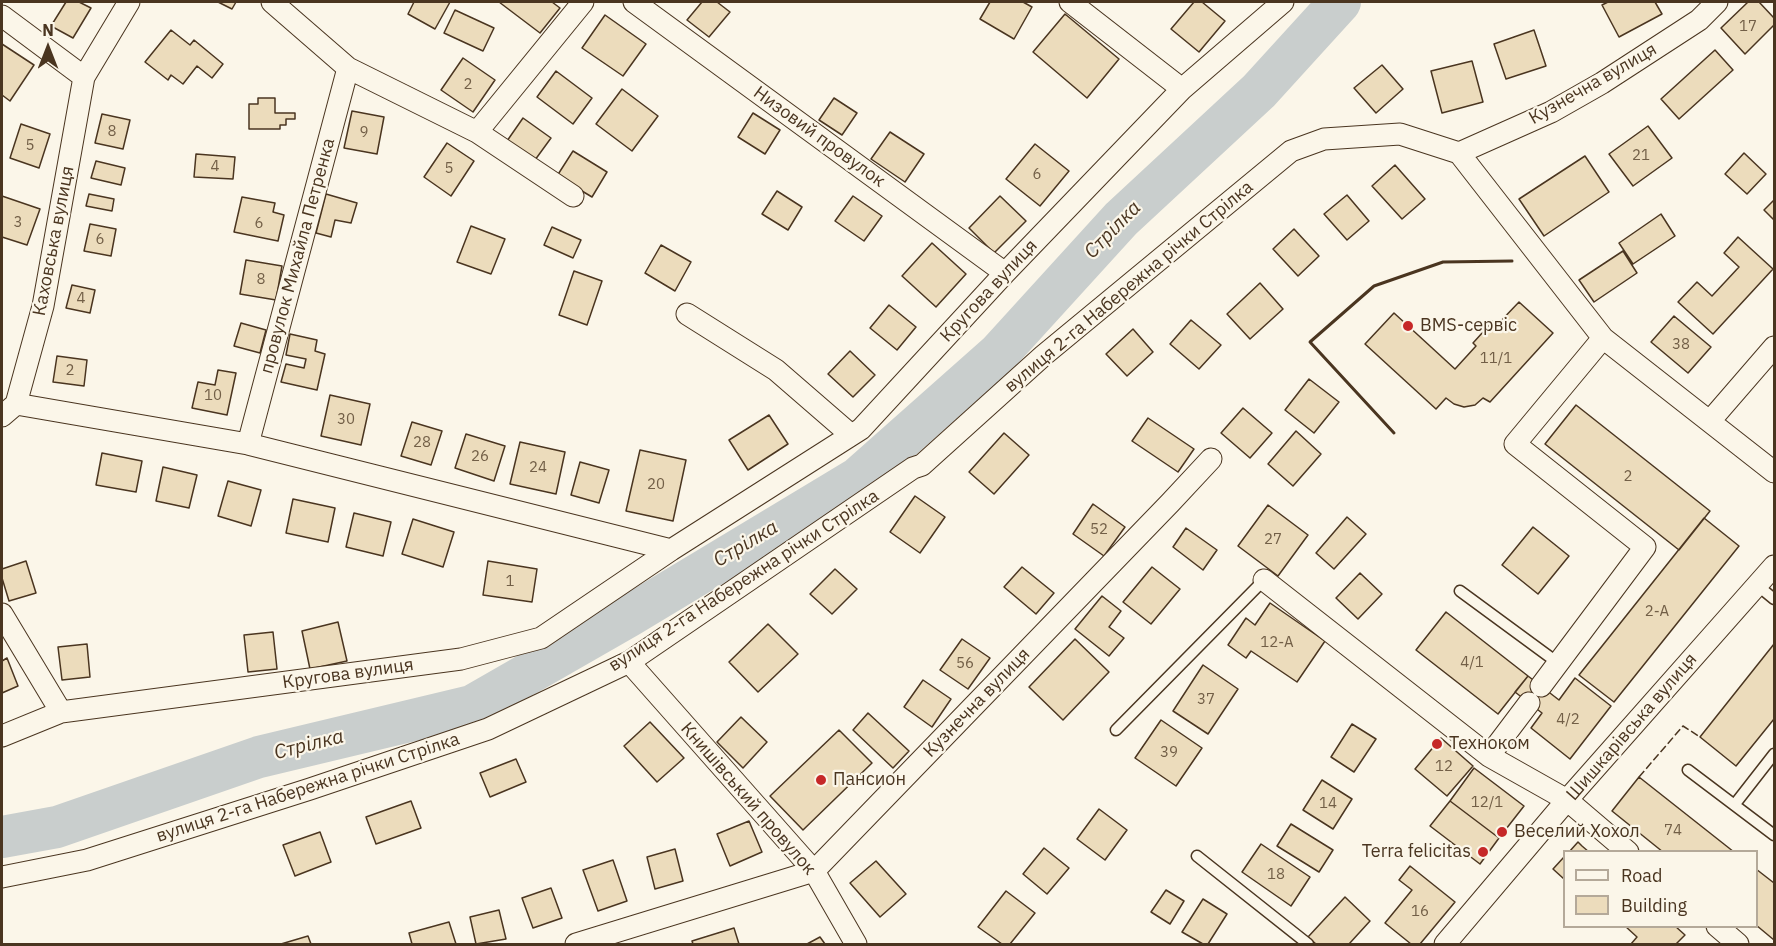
<!DOCTYPE html>
<meta charset="utf-8">
<style>
body{margin:0}
#map{position:relative;width:1776px;height:946px;overflow:hidden;background:#fbf6e9;font-family:"IBM Plex Sans",sans-serif}
canvas{display:block}
.frame{position:absolute;inset:0;border:3px solid #4a3520;pointer-events:none}
.legend{position:absolute;left:1563px;top:850px;width:195px;height:78px;box-sizing:border-box;background:#fbf6e9;border:2px solid #b4a999;margin:0;padding:8px 10px;list-style:none;font-size:18px;color:#4a3520}
.legend li{display:flex;align-items:center;gap:12px;height:30px}
.legend b{width:30px;border:2px solid #b4a999}
.north{position:absolute;left:18px;top:18px;width:60px;height:60px;-webkit-text-stroke:4px #fbf6e9;paint-order:stroke;rotate:0deg;font-size:16px;font-weight:700;line-height:24px;text-align:center;color:#4a3520}
.north::after{content:'';display:block;margin:auto;width:21px;height:27px;background:#4a3520;clip-path:polygon(50% 0,100% 100%,50% 72%,0 100%)}
</style>
<div id="map">
<canvas width="1776" height="946"></canvas>
<div class="frame"></div>
<ul class="legend">
<li><b style="height:8px;background:#fbf6e9"></b>Road</li>
<li><b style="height:16px;background:#ecdcbc"></b>Building</li>
</ul>
<div class="north">N</div>
</div>
<script>
const ctx = document.querySelector('canvas').getContext('2d');
ctx.lineJoin = 'round';
function trace(path, color, width, dash) { ctx.strokeStyle = color; ctx.lineWidth = width; ctx.lineCap = dash ? 'butt' : 'round'; ctx.setLineDash(dash || []); ctx.stroke(path); }
function fillPath(path, color) { ctx.fillStyle = color; ctx.fill(path, 'evenodd'); }
function drawText(font, color, halo, rows, align = 'center') {
  ctx.font = font + ' "IBM Plex Sans",sans-serif'; ctx.lineWidth = 4.5; ctx.setLineDash([]); ctx.textBaseline = 'middle'; ctx.strokeStyle = halo; ctx.fillStyle = color; for (const [text, x, y, turn = 0] of rows) {
    ctx.save(); ctx.translate(x, y); ctx.rotate((+turn || 0) * Math.PI / 180); ctx.textAlign = isNaN(turn) ? turn : align; if (halo) ctx.strokeText(text, 0, 0); ctx.fillText(text, 0, 0); ctx.restore();
  }
}
trace(new Path2D(`
 M2,837L57,827L259,757L472,706L629,616L858,478L999,353L1121,219L1259,91L1340,2`), '#c9cecd', 42);
const building = new Path2D(`
 M66,2H79L91,8L73,38L51,26Z
 M218,2H236L232,9Z
 M414,2H450L435,29L408,14Z
 M499,2H552L560,8L540,33Z
 M702,2H717L730,12L709,37L687,20Z
 M990,2H1023L1032,7L1014,39L980,19Z
 M1194,2H1202L1225,21L1199,52L1171,29Z
 M1608,2H1655L1662,14L1619,37L1602,5Z
 M1748,2H1759L1774,18V25L1745,54L1721,28Z
 M455,10L494,28L483,51L444,33Z
 M1065,14L1119,59L1087,98L1033,52Z
 M605,15L646,44L623,76L582,48Z
 M171,30L190,45L194,40L223,64L212,78L197,66L183,84L171,75L168,80L145,62Z
 M1534,30L1546,66L1506,79L1494,44Z
 M2,44L34,65L10,101L2,95Z
 M1715,50L1733,70L1679,119L1661,99Z
 M463,58L495,80L473,112L441,90Z
 M1472,61L1483,102L1442,113L1431,71Z
 M1382,65L1403,89L1376,113L1354,88Z
 M556,71L592,98L573,124L537,97Z
 M622,89L658,116L632,151L596,124Z
 M258,98H275V113H295V119H286V125H280V129H249V104H258Z
 M834,98L857,113L842,135L819,120Z
 M352,111L384,117L377,154L344,148Z
 M753,113L780,130L765,154L738,137Z
 M102,114L130,120L123,149L95,143Z
 M523,118L551,138L535,160L507,141Z
 M21,124L50,134L39,168L10,158Z
 M1648,126L1672,158L1633,186L1609,154Z
 M890,132L924,154L905,182L871,159Z
 M447,143L474,161L451,196L424,177Z
 M1035,144L1069,171L1040,206L1006,179Z
 M573,151L607,172L592,197L557,176Z
 M1744,153L1766,174L1747,194L1725,174Z
 M196,154L235,157L233,179L194,177Z
 M1585,156L1609,192L1544,236L1519,199Z
 M96,161L125,168L121,185L91,178Z
 M1395,165L1425,199L1402,219L1372,186Z
 M777,191L802,207L788,230L762,214Z
 M89,194L114,199L112,211L86,206Z
 M326,194L357,203L351,223L335,220L331,237L316,233Z
 M1347,195L1369,221L1347,240L1324,214Z
 M2,196L40,209L27,245L2,237Z
 M853,196L882,216L864,241L835,221Z
 M1000,196L1026,221L994,253L969,228Z
 M242,197L275,203L273,212L284,215L278,241L234,232Z
 M1774,200V220L1764,210Z
 M1661,214L1675,236L1633,264L1619,243Z
 M90,224L116,229L111,256L84,251Z
 M471,226L505,239L491,274L457,262Z
 M552,227L581,240L573,258L544,245Z
 M1294,229L1319,256L1298,276L1273,249Z
 M1738,237L1773,269L1713,334L1678,302L1697,282L1712,296L1739,267L1724,253Z
 M932,243L966,274L936,307L902,276Z
 M661,245L691,262L675,291L645,273Z
 M1623,251L1637,273L1594,302L1579,280Z
 M246,260L282,266L276,300L240,294Z
 M574,271L602,281L587,325L559,315Z
 M1260,283L1283,309L1250,339L1227,314Z
 M72,285L95,290L90,313L66,308Z
 M1519,302L1553,333L1490,402L1483,398L1475,405L1464,407L1454,404L1446,398L1436,409L1365,344L1394,313L1455,369L1476,346L1473,343L1493,321L1497,325Z
 M889,305L916,327L897,350L870,328Z
 M1674,316L1711,347L1688,373L1651,342Z
 M1191,320L1221,345L1199,369L1170,344Z
 M241,323L266,330L260,353L234,346Z
 M1133,329L1153,352L1127,376L1106,354Z
 M290,334L317,340L315,351L325,354L317,390L281,382L286,364L304,368L306,359L286,355Z
 M850,351L875,375L853,397L828,374Z
 M57,356L87,360L84,386L53,382Z
 M218,370L236,373L227,415L192,408L198,382L215,385Z
 M1309,379L1339,402L1314,433L1285,410Z
 M330,395L370,404L361,445L321,436Z
 M1576,405L1710,511L1679,550L1545,444Z
 M1243,408L1272,433L1250,458L1221,433Z
 M769,415L788,444L748,470L729,440Z
 M1148,418L1194,449L1178,472L1132,441Z
 M412,422L442,431L431,465L401,456Z
 M1296,431L1321,454L1293,486L1268,464Z
 M1004,433L1029,455L994,494L969,472Z
 M466,434L505,446L494,481L455,468Z
 M520,442L565,452L556,494L510,484Z
 M640,450L686,460L673,521L626,511Z
 M102,453L142,461L136,492L96,485Z
 M580,462L609,470L599,503L571,495Z
 M163,467L197,475L189,508L156,501Z
 M228,481L261,490L251,526L218,516Z
 M915,496L945,517L920,553L890,532Z
 M293,499L335,508L328,542L286,533Z
 M1093,504L1125,527L1104,556L1073,534Z
 M1268,505L1308,535L1278,576L1238,546Z
 M354,513L391,522L383,556L346,547Z
 M1347,517L1366,534L1334,569L1316,553Z
 M1704,518L1739,546L1614,702L1579,675Z
 M413,519L454,532L443,567L402,554Z
 M1533,527L1569,556L1538,594L1502,565Z
 M1186,528L1217,550L1203,570L1173,547Z
 M26,561L36,593L9,601L2,578V569Z
 M488,561L537,569L532,602L483,595Z
 M1022,567L1054,593L1036,614L1004,587Z
 M1152,567L1180,589L1151,624L1123,602Z
 M835,569L857,589L832,614L810,594Z
 M1360,573L1382,594L1358,619L1336,598Z
 M1102,596L1121,611L1109,627L1124,638L1109,656L1075,629Z
 M1270,603L1325,641L1297,682L1251,651L1246,658L1228,645L1246,618L1255,625Z
 M1446,612L1528,676L1498,714L1416,650Z
 M338,622L347,661L310,669L302,631Z
 M768,624L798,654L758,692L729,662Z
 M273,632L277,669L248,672L244,635Z
 M962,639L990,658L968,689L940,670Z
 M1075,639L1109,672L1063,720L1029,687Z
 M87,644L90,677L62,680L58,647Z
 M1774,644V719L1736,766L1700,737Z
 M7,658L18,686L2,693V661Z
 M1203,665L1238,689L1208,734L1173,711Z
 M1528,676L1559,700L1575,678L1611,706L1570,759L1531,728L1542,713L1515,692Z
 M923,680L951,699L932,727L904,707Z
 M868,713L909,751L893,768L853,730Z
 M741,717L767,742L743,768L717,742Z
 M1161,720L1202,748L1176,786L1135,758Z
 M650,722L684,758L657,782L624,746Z
 M1352,724L1376,739L1354,772L1331,757Z
 M839,730L872,763L803,830L770,796Z
 M1441,738L1473,766L1447,796L1415,769Z
 M516,759L526,782L490,797L480,773Z
 M1474,768L1524,806L1499,838L1450,801Z
 M1639,777L1734,852H1663L1612,811Z
 M1322,780L1352,799L1333,829L1303,810Z
 M411,801L421,828L376,844L366,817Z
 M1450,801L1499,838L1480,864L1430,826Z
 M1099,809L1127,830L1105,860L1077,839Z
 M749,821L762,852L730,866L717,834Z
 M1291,824L1333,850L1319,872L1277,846Z
 M320,832L331,862L295,876L283,845Z
 M1578,842L1582,846L1589,852H1569Z
 M1261,844L1310,877L1291,906L1242,872Z
 M1044,848L1069,868L1047,894L1023,874Z
 M675,849L683,881L655,889L647,857Z
 M1564,857V879L1553,869Z
 M613,860L627,901L598,911L583,870Z
 M876,861L906,894L880,917L850,883Z
 M1410,866L1455,902L1420,944H1411L1385,923L1412,890L1399,880Z
 M1756,869L1774,883V940L1756,925Z
 M551,888L562,918L533,928L522,898Z
 M1166,890L1184,901L1170,924L1151,912Z
 M1006,891L1035,913L1010,944H1002L978,927Z
 M1345,897L1370,921L1349,944H1316L1308,937Z
 M1203,899L1227,914L1208,944H1203L1182,932Z
 M499,910L506,939L476,944L470,917Z
 M449,922L456,944H412L409,933Z
 M1625,926H1675L1685,935L1676,944H1631L1637,937Z
 M734,928L739,944H693L692,941Z
 M308,936L311,944H281Z
 M820,937L825,944H807Z`);
fillPath(building, '#ecdcbc');
trace(building, '#4a3520', 1.5);
const lane = new Path2D(`
 M1757,585L1774,599
 M1460,591L1558,663
 M1116,730L1264,580
 M1688,770L1774,835
 M1735,804L1774,754
 M1197,856L1308,944`);
const street = new Path2D(`
 M272,2L348,68L477,132L573,196
 M634,2L1005,273
 M1070,2L1182,89
 M2,16L84,77
 M477,132L583,2
 M1459,153L1551,112L1602,83L1699,20L1717,2
 M687,314L776,370L851,435
 M16,404L43,306L84,77L129,2
 M2,416L16,404L248,444L671,550L861,429L1005,273L1182,89L1283,2
 M1710,421L1774,347
 M248,444L348,68
 M1264,580L1489,756L1567,800L1628,852
 M2,614L61,712
 M629,662L814,871L856,944
 M1541,686L1645,547L1515,444L1603,338
 M2,736L61,712L461,659L541,638L671,550
 M1489,756L1529,703
 M2,877L87,860L310,789L488,729L629,662L913,468L922,465L1044,355L1291,151L1324,139L1400,134L1459,153L1603,338L1774,472
 M1717,926L1738,944
 M576,944L814,871L1170,503L1211,459
 M1445,944L1567,800L1774,566`);
trace(lane, '#4a3520', 13);
trace(street, '#4a3520', 23);
trace(lane, '#fbf6e9', 10);
trace(street, '#fbf6e9', 21);
trace(new Path2D(`
 M1639,777L1683,726L1700,737`), '#4a3520', 1.5, [8, 3]);
trace(new Path2D(`
 M1394,433L1310,342L1374,286L1443,262L1512,261`), '#4a3520', 3);
for (const [x, y, r, color] of [
 [1408,326,6,"#c62828"],
 [1437,744,6,"#c62828"],
 [821,780,6,"#c62828"],
 [1502,832,6,"#c62828"],
 [1483,852,6,"#c62828"]
]) { const dot = new Path2D(); dot.arc(x, y, r, 0, 2 * Math.PI); ctx.fillStyle = color; ctx.fill(dot); trace(dot, '#fbf6e9', 2); }
drawText('15px', '#725f47', null, [
 ["17",1748,27],
 ["2",468,85],
 ["8",112,132],
 ["9",364,133],
 ["5",30,146],
 ["21",1641,156],
 ["4",215,167],
 ["5",449,169],
 ["6",1037,175],
 ["3",18,223],
 ["6",259,224],
 ["6",100,240],
 ["8",261,280],
 ["4",81,299],
 ["38",1681,345],
 ["11/1",1496,359],
 ["2",70,371],
 ["10",213,396],
 ["30",346,420],
 ["28",422,443],
 ["26",480,457],
 ["24",538,468],
 ["2",1628,477],
 ["20",656,485],
 ["52",1099,530],
 ["27",1273,540],
 ["1",510,582],
 ["2-А",1657,612],
 ["12-А",1277,643],
 ["4/1",1472,663],
 ["56",965,664],
 ["37",1206,700],
 ["4/2",1568,720],
 ["39",1169,753],
 ["12",1444,767],
 ["12/1",1487,803],
 ["14",1328,804],
 ["74",1673,831],
 ["18",1276,875],
 ["16",1420,912]
]);
drawText('18px', '#4a3520', '#fbf6e9', [
 ["Кузнечна вулиця",1593,84,-30],
 ["Низовий провулок",819,137,36],
 ["Каховська вулиця",54,241,-79],
 ["провулок Михайла Петренка",298,256,-75],
 ["вулиця 2-га Набережна річки Стрілка",1129,287,-40],
 ["Кругова вулиця",989,291,-47],
 ["вулиця 2-га Набережна річки Стрілка",744,581,-33],
 ["Кругова вулиця",348,674,-8],
 ["Кузнечна вулиця",977,703,-46],
 ["Шишкарівська вулиця",1632,727,-49],
 ["вулиця 2-га Набережна річки Стрілка",308,788,-18],
 ["Книшівський провулок",748,799,49]
]);
drawText('18px', '#4a3520', '#fbf6e9', [
 ["BMS-сервіс",1420,326],
 ["Техноком",1449,744],
 ["Пансион",833,780],
 ["Веселий Хохол",1514,832],
 ["Terra felicitas",1471,852,"right"]
], 'left');
drawText('italic 20px', '#4a3520', '#fbf6e9', [
 ["Стрілка",1113,230,-46],
 ["Стрілка",746,544,-31],
 ["Стрілка",309,745,-14]
]);
</script>
